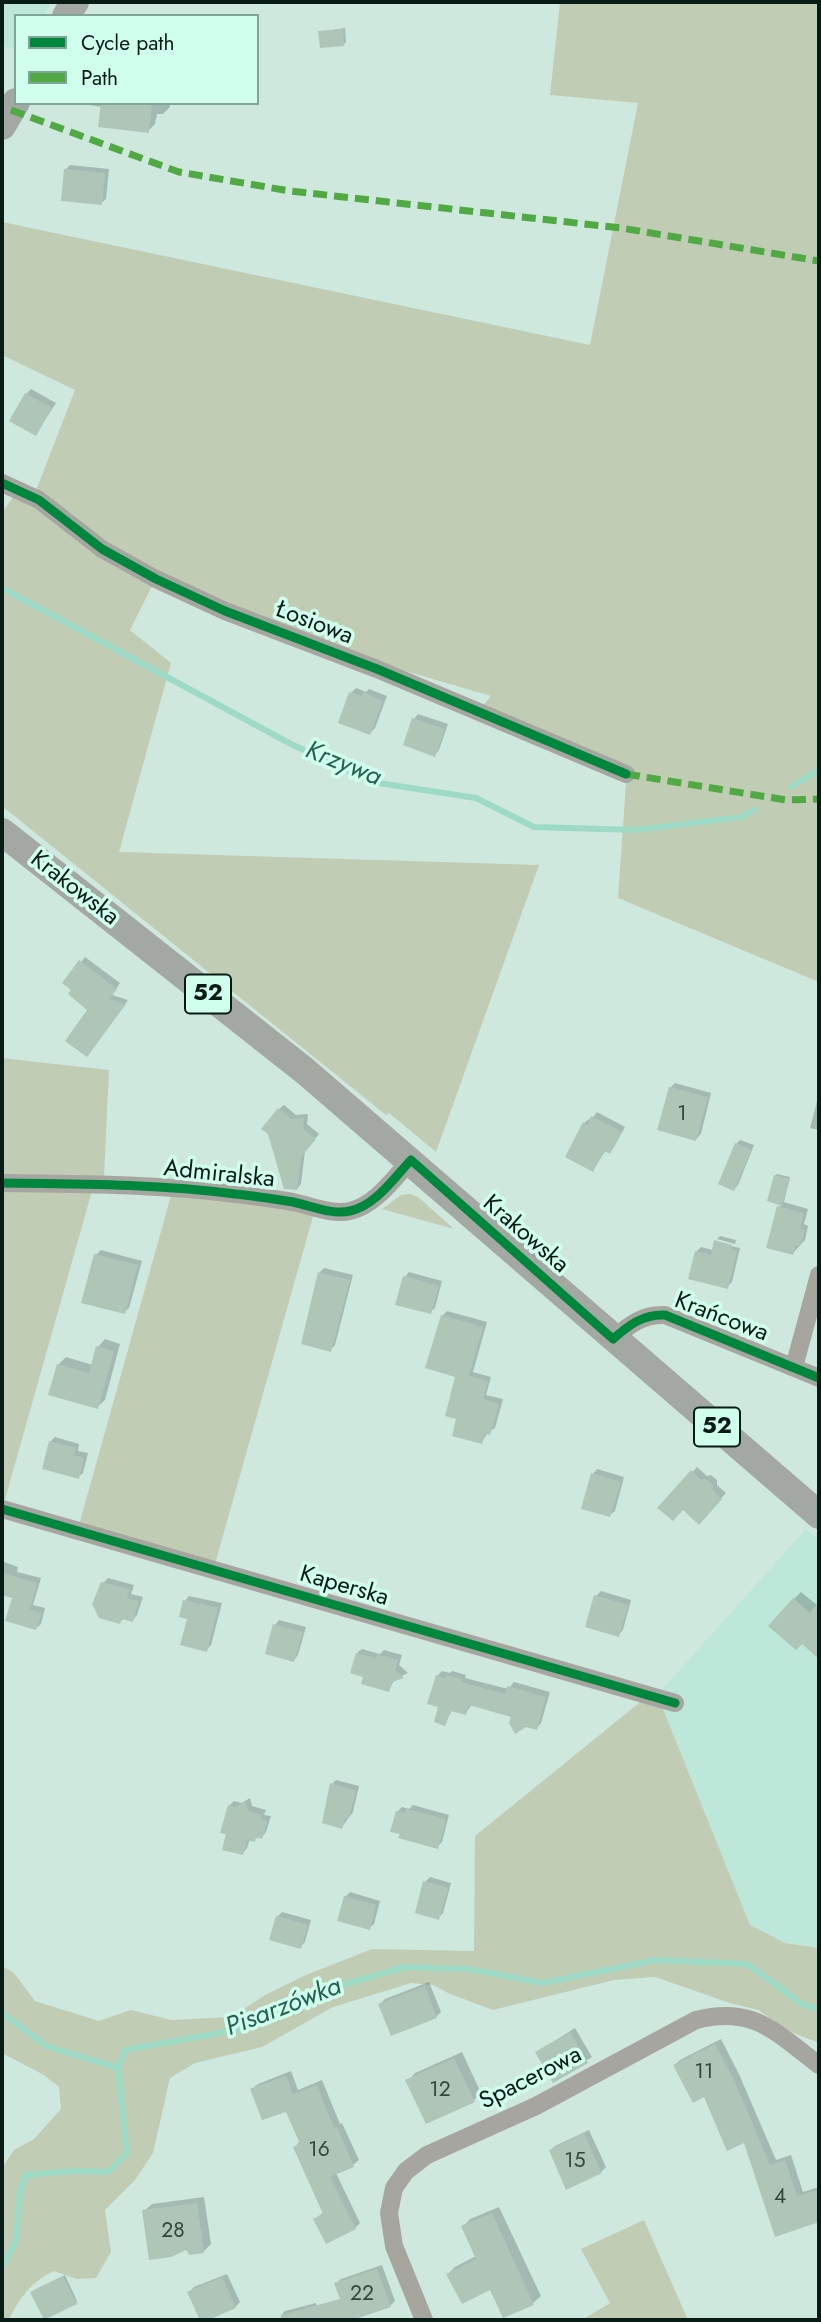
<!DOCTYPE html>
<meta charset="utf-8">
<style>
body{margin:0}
#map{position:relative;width:821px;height:2322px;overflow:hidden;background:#cee8de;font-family:Jost,sans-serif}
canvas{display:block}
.frame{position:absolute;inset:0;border:4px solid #091b15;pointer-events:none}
.legend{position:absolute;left:14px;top:14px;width:245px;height:91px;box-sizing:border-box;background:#d0ffee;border:2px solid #80a497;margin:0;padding:9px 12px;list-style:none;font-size:21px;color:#091b15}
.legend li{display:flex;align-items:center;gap:14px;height:35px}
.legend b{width:35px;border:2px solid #80a497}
</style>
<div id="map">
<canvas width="821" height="2322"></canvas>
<div class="frame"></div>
<ul class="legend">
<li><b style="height:9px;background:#00873e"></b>Cycle path</li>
<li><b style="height:9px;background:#50a942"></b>Path</li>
</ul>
</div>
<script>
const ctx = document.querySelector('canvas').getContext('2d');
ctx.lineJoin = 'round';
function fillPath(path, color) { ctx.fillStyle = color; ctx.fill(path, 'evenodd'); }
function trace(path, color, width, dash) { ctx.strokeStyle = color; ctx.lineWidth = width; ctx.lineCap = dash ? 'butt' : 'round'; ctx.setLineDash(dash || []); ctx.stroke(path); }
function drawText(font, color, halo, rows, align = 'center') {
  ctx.font = font + ' Jost,sans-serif'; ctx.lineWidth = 7; ctx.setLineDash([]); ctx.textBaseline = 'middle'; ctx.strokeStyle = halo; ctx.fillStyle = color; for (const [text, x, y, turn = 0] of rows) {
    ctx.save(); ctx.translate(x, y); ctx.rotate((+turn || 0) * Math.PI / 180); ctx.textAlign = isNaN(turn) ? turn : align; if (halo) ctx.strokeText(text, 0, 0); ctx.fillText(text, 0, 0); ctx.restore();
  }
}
fillPath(new Path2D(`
 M2,2H52L44,16H16V49L2,46Z
 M806,1529L819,1541V1948L785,1943L750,1925L661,1704L659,1693Z`), '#bde7d8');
fillPath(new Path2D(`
 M560,2H819V982L618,898L627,769L482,707L491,696L378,663L226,606L105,544L35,493L75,390L2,355V222L590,345L638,103L550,95Z
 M13,497L36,506L153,584L130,630L171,663L119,852L539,865L436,1152L389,1113L386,1115L2,806V513Z
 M2,1058L109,1070L104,1177L2,1175Z
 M2,1189L92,1191L4,1503L2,1502Z
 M172,1192L314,1213L215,1564L79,1525Z
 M410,1194L418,1197L454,1229L382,1209L401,1195Z
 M644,1699L661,1704L750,1925L785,1943L819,1948V2043L791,2032L758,2010L730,2003L655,1977L614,1980L493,2010L450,1994L433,1985L411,1983L333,2007L262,2047L195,2063L170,2078L153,2153L135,2180L105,2210L111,2252L96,2278L77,2279L54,2271C32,2281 19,2298 9,2320H2V2168L14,2150L34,2139L61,2109L59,2087L44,2075L2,2053V1966L13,1972L35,2001L99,2021L131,2010L171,2020L231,2017L267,1994L306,1975L372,1949L474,1951L475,1836Z
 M644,2220L688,2320H582L610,2303L581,2249Z`), '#c0cdb4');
fillPath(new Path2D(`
 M345,28L346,42L344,44L320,32Z
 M78,103H170V107L163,114H157L155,124L148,131L102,107Z
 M70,165L109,169L106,199L101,203L66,169Z
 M31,389L56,403L36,434L26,394Z
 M356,688L366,692L369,689L387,696L375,728L370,733L341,722L351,693Z
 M418,714L448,724L439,750L435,755L414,719Z
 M85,957L120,983L112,995L128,1000L91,1050L90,1009L74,989L65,983Z
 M675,1083L711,1093L701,1134L696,1139L670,1088Z
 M819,1094V1130L810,1128Z
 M284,1105L296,1115L308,1114L307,1124L319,1134L305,1151L301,1184L297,1189L279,1109Z
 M597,1112L625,1127L614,1147L609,1152L606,1150L593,1170L584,1123L589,1119L591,1120Z
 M740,1140L754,1145L738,1185L734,1189L736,1144Z
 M777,1174L790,1177L784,1202L808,1209L804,1224L808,1226L805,1240L793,1253L779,1207L782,1204L775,1175Z
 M720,1236L736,1240L735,1244L717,1239Z
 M716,1240V1243L740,1248L732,1282L727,1287L696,1252L701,1247L713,1250Z
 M101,1250L142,1261L129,1308L124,1312L96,1255Z
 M324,1268L353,1275L335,1345L330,1350L303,1343L320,1272Z
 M409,1272L442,1281L435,1308L430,1312L405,1277Z
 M447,1311L487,1322L473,1372L491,1377L486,1395L503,1399L495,1428L488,1432L482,1442L458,1418L457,1376L442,1316Z
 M105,1339L120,1344L105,1400L97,1407L58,1365L66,1357L93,1365L98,1347Z
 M55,1437L79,1444L78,1451L88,1453L83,1473L78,1477L50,1442Z
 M697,1467L707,1476L711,1475L717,1480V1485L726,1493L699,1522L683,1507L660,1508Z
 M597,1469L624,1477L615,1511L610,1515L593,1474Z
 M4,1562L18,1567L17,1572L41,1578L33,1605L45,1608L41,1624L36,1628L14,1596L2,1593V1565Z
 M108,1578L134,1585L131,1594L143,1597L137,1615L133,1620L124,1618L120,1622L103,1583Z
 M601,1591L631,1600L623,1630L618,1635L596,1596Z
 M801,1592L818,1606L819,1605V1656L802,1642L794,1599Z
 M189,1596L222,1603L211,1645L206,1650L189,1618L185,1601Z
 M279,1620L306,1627L298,1655L294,1660L275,1625Z
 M362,1649L380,1654L384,1650L402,1655L399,1665L408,1673L395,1679L389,1690L365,1676L357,1653Z
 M442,1671L450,1673L452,1671L466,1675L465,1678L508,1689L514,1682L550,1692L541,1723L537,1728L513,1715L472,1704L466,1713L453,1709L444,1724L437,1676Z
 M336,1780L359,1786L353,1812L342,1827L332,1784Z
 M250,1798L252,1806L266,1810L264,1815L271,1816L266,1832L262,1837L250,1839L247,1848L243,1853L228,1833L229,1806L234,1801L242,1803Z
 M413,1805L449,1815L442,1842L437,1847L397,1812L402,1807L409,1809Z
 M430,1877L451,1883L443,1913L438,1918L425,1882Z
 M350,1892L380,1901L374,1924L369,1928L345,1897Z
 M282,1912L311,1920L305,1942L300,1947L277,1917Z
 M429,1982L441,2012L436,2017L380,2004L385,1999Z
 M575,2028L592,2057L554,2081L537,2052Z
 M721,2039L739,2074L776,2160L791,2155L803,2192L819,2187V2220L776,2235L745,2141L705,2094L675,2065L680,2060Z
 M462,2052L481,2093L474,2100L408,2081L415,2073Z
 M291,2071L298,2090L322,2080L340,2124L342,2123L359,2160L353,2165L336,2173L360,2223L355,2228L315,2219L324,2212L295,2147L300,2141L287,2110L252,2089L258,2084Z
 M589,2130L606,2167L601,2172L551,2150L555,2146Z
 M204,2197L211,2244L204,2251L144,2211L152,2204Z
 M499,2207L541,2296L533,2303L504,2316L491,2287L448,2274L455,2267L476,2256L463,2227L470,2219Z
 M382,2265L395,2301L390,2306L336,2283L341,2279Z
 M227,2274L240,2302L235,2307L202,2320L189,2292L194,2287Z
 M65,2275L77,2301L76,2303L34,2290Z
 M316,2303L320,2320H282L281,2316L285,2311Z`), '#0003');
trace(new Path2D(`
 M2,588L291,744L372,782L476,798L534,827L636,830L742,817L755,809
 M791,787L819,770
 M2,2013L46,2046L118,2068
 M2,2267L16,2241L20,2191L26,2175L73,2171L108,2172L127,2153L118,2068L125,2050L236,2030L311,1994L405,1967L469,1969L543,1983L656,1960L747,1964L802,2004L819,2009`), '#9ddbc6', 6);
fillPath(new Path2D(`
 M343,29L344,46L320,48L318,31Z
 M101,103H152L149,133L98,127Z
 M64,169L105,173L102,205L61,201Z
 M25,393L52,408L36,436L9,421Z
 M349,692L362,696L363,692L383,701L370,735L338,723Z
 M412,718L445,729L435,757L403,745Z
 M79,960L117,989L109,999L126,1004L87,1057L65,1041L87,1010L68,994L71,990L62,983Z
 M669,1087L708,1097L696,1141L657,1130Z
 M278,1108L291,1119L304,1118L303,1129L316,1139L301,1157L297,1190L284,1189L268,1134L261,1129Z
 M591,1116L622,1132L610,1154L604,1151L593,1172L565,1157L583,1122L587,1125Z
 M735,1143L751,1150L734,1191L718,1184Z
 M774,1175L790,1179L782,1206L767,1201Z
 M777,1206L804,1213L800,1229L805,1230L800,1246L796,1245L793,1255L766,1248Z
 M714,1240L732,1245L731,1249L737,1251L728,1289L688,1279L695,1251L711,1255Z
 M94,1254L138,1265L125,1314L81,1303Z
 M318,1272L350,1280L331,1352L301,1344Z
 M403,1276L439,1286L431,1314L395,1305Z
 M441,1315L483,1327L469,1376L488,1381L483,1399L499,1404L490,1435L485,1433L482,1444L452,1436L456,1419L445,1416L455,1377L425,1368Z
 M96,1346L114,1351L98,1409L48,1395L57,1364L89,1373Z
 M49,1441L76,1448L74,1455L84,1458L79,1479L42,1469Z
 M691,1470L701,1480L706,1479L713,1485V1490L722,1499L699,1525L683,1510L673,1521L657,1508Z
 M591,1473L621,1482L610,1517L581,1509Z
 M2,1573L37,1583L30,1609L42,1613L36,1630L5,1621L12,1598L2,1595Z
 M101,1582L130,1589L127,1598L139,1601L133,1622L122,1619L120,1624L99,1618L92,1604Z
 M594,1595L628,1605L619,1637L585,1627Z
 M793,1598L810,1613L819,1601V1659L802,1644L796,1650L768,1626Z
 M183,1600L218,1608L207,1652L180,1645L187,1619L179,1617Z
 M273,1624L303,1632L294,1662L265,1654Z
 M356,1653L376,1658L377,1654L398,1660L395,1670L404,1678L392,1682L389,1692L361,1684L363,1677L350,1673Z
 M436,1675L445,1678L446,1675L463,1679L461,1682L505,1694L507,1686L546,1697L537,1730L526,1727L515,1734L509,1723L511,1717L469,1705L466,1715L451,1711L445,1726L434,1722L438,1707L427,1704Z
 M330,1783L356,1791L348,1819L345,1818L342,1829L322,1823Z
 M245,1801L248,1811L262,1815L261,1819L267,1821L262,1839L256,1837L255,1842L247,1840L243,1855L222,1850L226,1834L220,1833L228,1805L236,1807Z
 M406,1809L446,1819L438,1849L398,1838L400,1834L390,1832L396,1811L405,1813Z
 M423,1881L448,1888L439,1920L415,1913Z
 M344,1896L376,1905L370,1930L337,1921Z
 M276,1916L308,1925L301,1949L269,1940Z
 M425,1986L437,2018L391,2036L378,2004Z
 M570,2032L588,2063L553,2083L535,2052Z
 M715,2044L734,2080L770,2165L785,2160L797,2196L819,2190V2222L775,2237L744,2143L727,2151L704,2097L693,2103L673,2065Z
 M454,2058L475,2102L426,2124L405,2080Z
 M286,2076L293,2094L317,2085L334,2128L337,2127L354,2167L330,2177L356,2229L326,2244L313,2219L323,2214L293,2147L300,2144L286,2112L262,2120L250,2089Z
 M584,2133L602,2173L566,2190L549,2150Z
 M197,2203L204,2253L189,2255L186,2250L171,2257L149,2260L142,2210Z
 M492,2213L534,2305L503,2318L490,2290L462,2304L446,2274L476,2259L461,2226Z
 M377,2269L391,2307L352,2320H282L281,2315L340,2299L334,2283Z
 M63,2276L77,2304L44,2320L30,2292Z
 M222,2277L236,2308L208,2320H200L187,2292Z`), '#aec5b8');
trace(new Path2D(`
 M2,483L39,500L102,549L156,579L225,611L377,669L626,774
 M2,1183C80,1184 158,1184 235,1194C255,1196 274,1199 293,1202C312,1206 332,1215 350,1211C376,1205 394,1178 411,1160
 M613,1339C629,1325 643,1314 665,1315L819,1378
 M794,1367L819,1275
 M2,1509L675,1703
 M424,2320L394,2246L389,2213L394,2188L406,2171L427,2155L536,2106L696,2020C754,2005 776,2033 819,2065`), '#a6a5a0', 18);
trace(new Path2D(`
 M66,16L75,2
 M2,126L16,102
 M2,832L305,1071L819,1515`), '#a3a8a2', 28);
trace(new Path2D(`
 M11,110L179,172L290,191L621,228L819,261
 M626,774L786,800L819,799`), '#50a942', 7, [14, 7]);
trace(new Path2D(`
 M2,483L39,500L102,549L156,579L225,611L377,669L626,774
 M2,1183C80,1184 158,1184 235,1194C255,1196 274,1199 293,1202C312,1206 332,1215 350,1211C376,1205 394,1178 411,1160L613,1339C629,1325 643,1314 665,1315L819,1378
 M2,1509L675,1703`), '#00873e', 9);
drawText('21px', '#32463e', null, [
 ["1",682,1115],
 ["11",704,2073],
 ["12",440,2091],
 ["16",319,2151],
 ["15",575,2162],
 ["4",780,2198],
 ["28",173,2232],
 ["22",362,2295]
]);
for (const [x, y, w] of [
 [208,994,46],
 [717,1427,46]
]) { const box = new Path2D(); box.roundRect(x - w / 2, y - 19.5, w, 39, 5); ctx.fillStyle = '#d0ffee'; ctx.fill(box); trace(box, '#091b15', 2); }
drawText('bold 23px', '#091b15', null, [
 ["52",208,994],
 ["52",717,1427]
]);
drawText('24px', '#091b15', '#d0ffee', [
 ["Łosiowa",314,624,21],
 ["Krakowska",74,889,38],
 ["Admiralska",219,1175,6],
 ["Krakowska",525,1235,41],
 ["Krańcowa",721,1318,21],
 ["Kaperska",344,1587,16],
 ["Spacerowa",531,2079,-27]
]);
drawText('italic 26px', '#256150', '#d0ffee', [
 ["Krzywa",343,765,22],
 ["Pisarzówka",284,2008,-21]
]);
</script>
